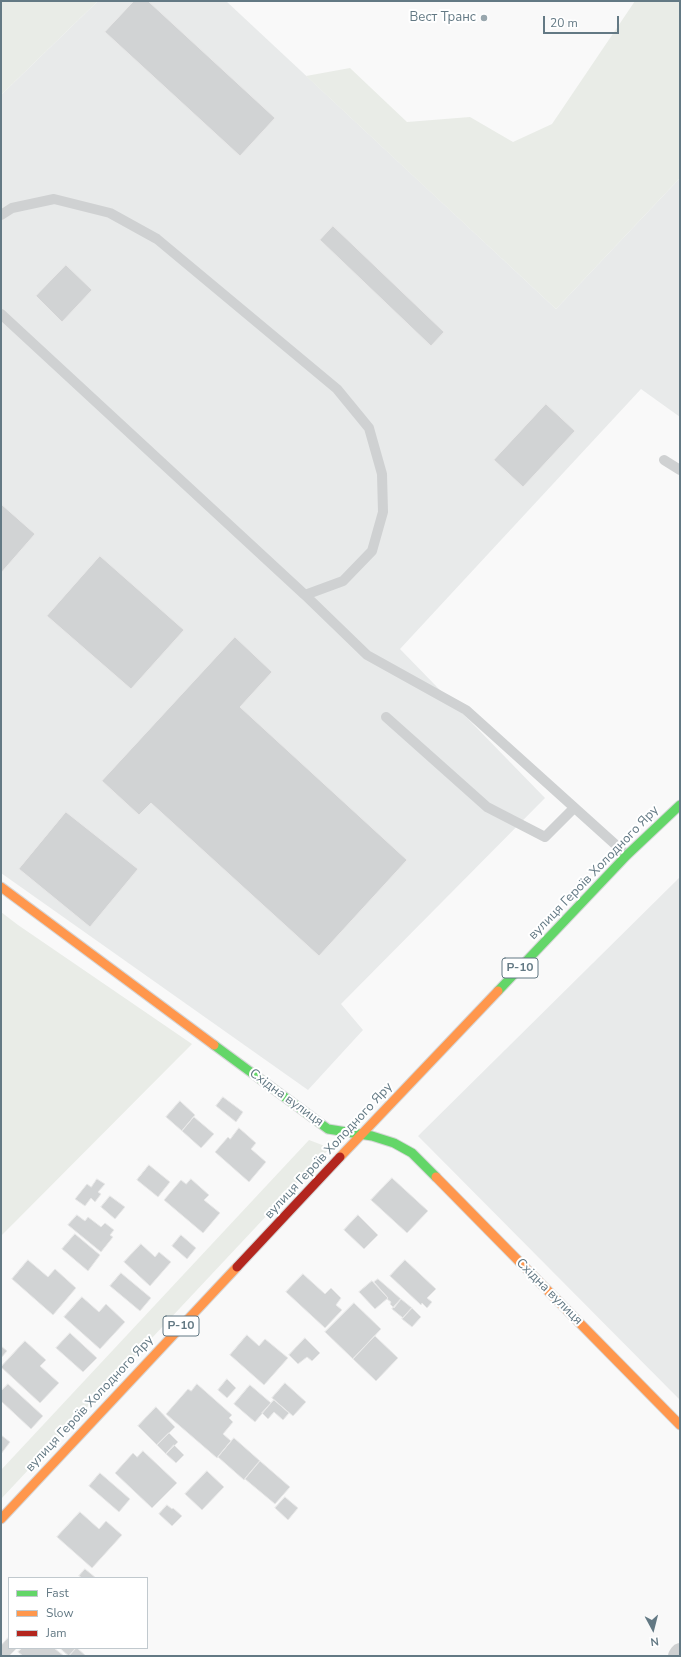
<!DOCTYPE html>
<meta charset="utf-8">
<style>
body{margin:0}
#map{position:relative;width:681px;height:1657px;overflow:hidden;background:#f9f9f9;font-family:"Nunito Sans",sans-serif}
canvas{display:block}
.frame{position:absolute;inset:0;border:2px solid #637984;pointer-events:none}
.legend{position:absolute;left:8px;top:1577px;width:140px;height:72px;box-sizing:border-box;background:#fff;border:1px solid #c1c9ce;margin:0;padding:5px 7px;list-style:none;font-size:12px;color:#637984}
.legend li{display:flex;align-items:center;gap:8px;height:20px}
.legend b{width:20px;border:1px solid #c1c9ce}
.north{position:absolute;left:633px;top:1609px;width:40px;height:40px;-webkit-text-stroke:3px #fff;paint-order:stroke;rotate:173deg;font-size:11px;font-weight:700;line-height:16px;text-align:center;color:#637984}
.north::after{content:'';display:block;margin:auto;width:14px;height:18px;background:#637984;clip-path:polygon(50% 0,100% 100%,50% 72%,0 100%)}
.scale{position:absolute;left:543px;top:16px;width:76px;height:18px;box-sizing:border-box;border:2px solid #637984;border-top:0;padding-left:5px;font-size:12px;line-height:14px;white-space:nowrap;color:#637984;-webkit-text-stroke:3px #fff;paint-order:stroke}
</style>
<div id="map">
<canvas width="681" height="1657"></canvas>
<div class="frame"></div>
<ul class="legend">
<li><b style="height:5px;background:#63d668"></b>Fast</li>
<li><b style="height:5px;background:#ff974d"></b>Slow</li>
<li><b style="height:5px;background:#b3261e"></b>Jam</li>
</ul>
<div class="north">N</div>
<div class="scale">20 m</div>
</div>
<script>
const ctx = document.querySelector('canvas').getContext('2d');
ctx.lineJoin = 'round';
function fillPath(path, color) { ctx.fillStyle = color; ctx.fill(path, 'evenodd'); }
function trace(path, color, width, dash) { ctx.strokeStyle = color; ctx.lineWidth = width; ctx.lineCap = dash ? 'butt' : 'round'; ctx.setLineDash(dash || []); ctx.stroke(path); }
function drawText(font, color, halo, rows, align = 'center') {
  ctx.font = font + ' "Nunito Sans",sans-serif'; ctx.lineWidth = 4; ctx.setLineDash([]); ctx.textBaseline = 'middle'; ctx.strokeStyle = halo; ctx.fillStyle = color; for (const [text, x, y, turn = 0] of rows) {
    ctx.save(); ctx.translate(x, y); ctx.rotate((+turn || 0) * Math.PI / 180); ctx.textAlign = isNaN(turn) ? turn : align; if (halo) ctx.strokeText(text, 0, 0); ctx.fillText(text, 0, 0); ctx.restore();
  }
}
fillPath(new Path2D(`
 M98,1H226L556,309L680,178V417L641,389L400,649L545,798L341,1004L363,1030L308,1090L1,873V95Z
 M680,877V1400L418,1136Z`), '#e8eaea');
fillPath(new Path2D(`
 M1,1H98L1,95Z
 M635,1H680V178L556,309L306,76L350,68L407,122L470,117L513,142L552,124Z
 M1,912L18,925L192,1044L1,1236Z
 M309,1140L330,1148L1,1499V1470Z`), '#e9ece7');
const building = new Path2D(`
 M134,1H148L275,118L240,156L105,32Z
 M333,226L444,332L431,346L320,240Z
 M66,265L92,290L62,322L36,296Z
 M546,404L575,431L523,487L494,460Z
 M1,504L35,534L1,573Z
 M100,556L184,630L131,689L47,616Z
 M235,637L272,672L240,707L407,860L319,956L151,803L139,815L102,781Z
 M66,812L138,869L90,927L19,869Z
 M223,1097L243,1112L236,1122L216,1106Z
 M180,1101L195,1115L182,1131L166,1117Z
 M194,1117L214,1134L201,1148L182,1131Z
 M239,1128L256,1143L251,1149L266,1162L249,1182L215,1152L228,1137L230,1139Z
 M149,1165L170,1182L158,1197L137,1180Z
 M392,1178L428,1211L407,1233L371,1200Z
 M97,1179L105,1184L98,1192L101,1194L95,1202L91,1198L85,1206L75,1199L87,1184L91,1187Z
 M191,1179L209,1195L204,1200L220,1213L203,1233L164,1200L181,1180L186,1184Z
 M110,1196L125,1207L115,1219L101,1207Z
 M77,1215L85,1221L88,1217L101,1227L105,1223L114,1230L110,1235L113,1237L101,1252L68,1225Z
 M358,1215L378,1235L364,1249L344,1230Z
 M75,1234L100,1255L88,1271L62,1249Z
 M181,1235L196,1248L187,1259L172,1246Z
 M141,1244L155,1257L159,1252L171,1262L150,1286L124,1262Z
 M28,1260L48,1277L55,1269L76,1288L53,1315L12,1279Z
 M405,1260L436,1289L427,1298L432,1302L427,1308L422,1303L421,1305L390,1276Z
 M121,1273L151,1298L140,1311L110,1286Z
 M303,1274L325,1294L331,1288L341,1298L336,1305L342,1310L325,1328L286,1292Z
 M378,1279L401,1299L394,1308L390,1304L391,1302L387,1299L388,1298L374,1282Z
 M372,1281L388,1298L375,1309L359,1292Z
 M82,1297L99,1312L106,1304L125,1322L100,1349L64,1317Z
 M401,1299L412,1308L403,1318L392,1309Z
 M354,1303L381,1329L353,1359L325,1332Z
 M412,1308L421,1317L412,1327L402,1319Z
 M70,1333L97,1358L83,1372L56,1348Z
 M247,1335L259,1346L265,1339L288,1358L264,1385L230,1355Z
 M375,1336L398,1358L376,1381L353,1359Z
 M305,1338L320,1353L312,1361L307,1357L298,1364L289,1355Z
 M25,1341L46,1360L40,1366L59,1383L40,1403L1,1367Z
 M1,1346L7,1351L1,1358Z
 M227,1379L236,1388L227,1398L218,1390Z
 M285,1383L306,1402L293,1416L272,1398Z
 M8,1384L43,1416L31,1429L1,1401V1391Z
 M197,1384L232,1415L229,1418L233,1422L223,1434L231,1441L217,1458L166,1414L188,1389L191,1391Z
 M250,1385L271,1403L255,1422L234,1404Z
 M274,1400L289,1413L283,1420L274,1412L268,1419L262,1413Z
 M156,1407L175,1427L157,1445L138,1426Z
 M169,1433L178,1442L166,1454L157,1445Z
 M1,1435L10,1442L1,1454Z
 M234,1438L260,1461L244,1480L218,1457Z
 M174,1445L184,1455L176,1463L166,1454Z
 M143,1451L177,1483L152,1508L115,1473L133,1453L137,1457Z
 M260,1461L290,1487L275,1504L245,1479Z
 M207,1471L224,1487L202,1510L185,1494Z
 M100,1473L130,1499L119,1512L89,1486Z
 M285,1497L298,1508L288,1520L275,1508Z
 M167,1505L172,1509L173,1508L182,1516L172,1526L159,1514Z
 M80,1512L99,1529L106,1521L122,1535L92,1568L57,1537Z
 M85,1569L96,1578H82L79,1576Z
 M8,1638L9,1639V1648H17L9,1656H1V1643L2,1644Z
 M22,1648H54L64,1656H23L18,1652Z
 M60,1648H76L69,1656Z
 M76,1648H77L86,1656H69Z`);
fillPath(building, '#d1d3d4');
trace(building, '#e8e8e8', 1);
const fast = new Path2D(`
 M498,991L627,855L680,805
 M214,1045L328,1129L372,1136L394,1143L412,1153L436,1177`);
const slow = new Path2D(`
 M1,887L214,1045
 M340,1157L498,991
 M436,1177L680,1425
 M1,1519L237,1267`);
const jam = new Path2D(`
 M237,1267L340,1157`);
trace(fast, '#d5d6d7', 11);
trace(slow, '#d5d6d7', 11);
trace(jam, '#d5d6d7', 11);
trace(new Path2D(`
 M1,215L12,208L54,199L110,213L157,239L337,389L369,428L382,474L383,512L372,551L343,581L305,595
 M1,314L305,595L367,655L466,710L627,855
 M664,460L680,470
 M386,717L487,807L545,837L574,808`), '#cfd1d2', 10);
trace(new Path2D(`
 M678,1656L680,1653`), '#cfd1d2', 20);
trace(fast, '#63d668', 9);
trace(slow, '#ff974d', 9);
trace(jam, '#b3261e', 9);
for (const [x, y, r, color] of [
 [484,18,4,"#98a6ad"]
]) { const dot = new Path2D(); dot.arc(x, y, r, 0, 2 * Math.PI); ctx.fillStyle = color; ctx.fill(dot); trace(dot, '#fff', 1.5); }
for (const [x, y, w] of [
 [520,968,36],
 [181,1326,36]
]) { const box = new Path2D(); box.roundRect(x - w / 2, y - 10, w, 20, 3); ctx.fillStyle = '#fff'; ctx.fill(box); trace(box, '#637984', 1); }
drawText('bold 12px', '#637984', null, [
 ["Р-10",520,968],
 ["Р-10",181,1326]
]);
drawText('13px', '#637984', '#fff', [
 ["Вест Транс",476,18]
], 'right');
drawText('13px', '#637984', '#fff', [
 ["вулиця Героїв Холодного Яру",594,873,-46],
 ["Східна вулиця",286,1098,36],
 ["вулиця Героїв Холодного Яру",329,1151,-47],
 ["Східна вулиця",549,1292,45],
 ["вулиця Героїв Холодного Яру",90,1404,-47]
]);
</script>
